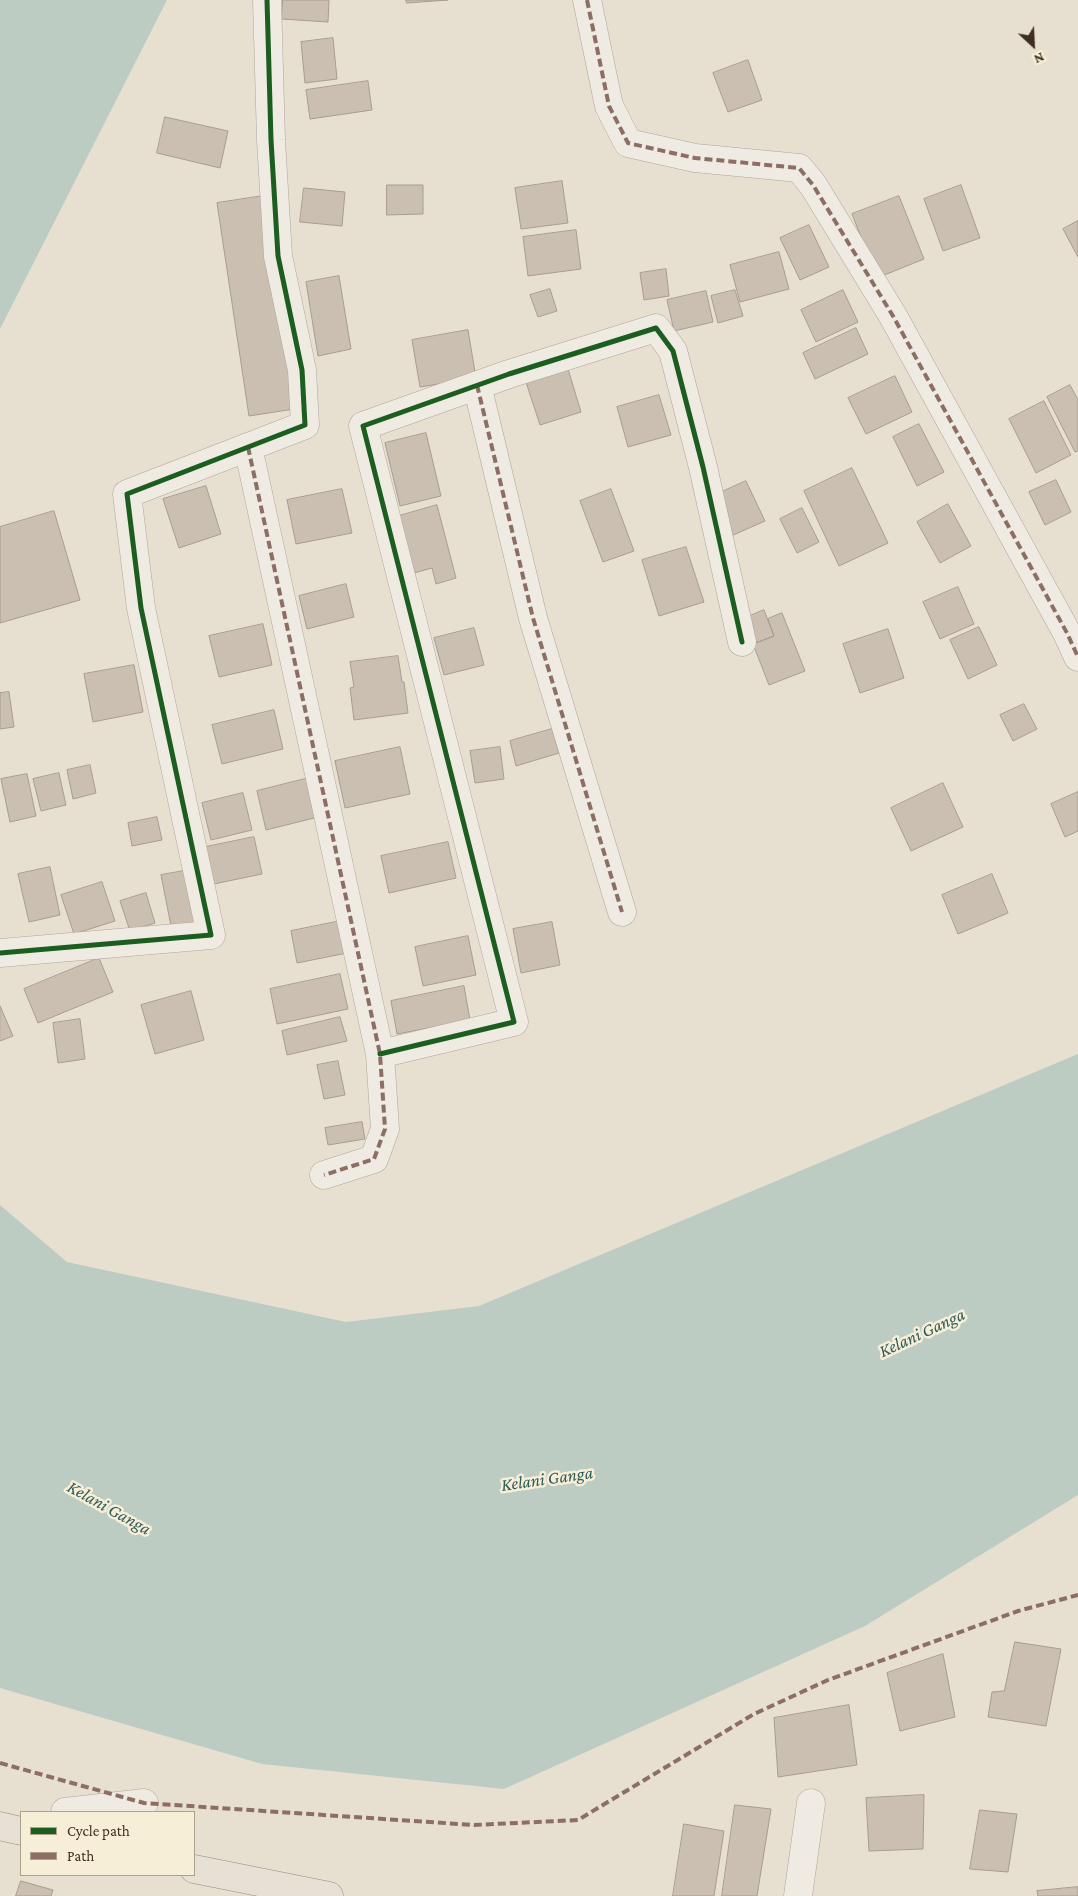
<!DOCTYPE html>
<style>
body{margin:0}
#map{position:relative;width:1078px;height:1896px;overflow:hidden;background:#e7e0d1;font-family:"Crimson Pro",serif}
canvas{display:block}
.legend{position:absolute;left:20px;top:1811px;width:175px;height:65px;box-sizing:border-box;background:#f7eed8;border:1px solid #ada18e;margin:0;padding:6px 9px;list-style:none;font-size:15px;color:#3d2e20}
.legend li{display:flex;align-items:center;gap:10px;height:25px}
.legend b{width:25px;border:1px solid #ada18e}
.north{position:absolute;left:1008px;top:20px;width:50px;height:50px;-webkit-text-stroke:4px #f7eed8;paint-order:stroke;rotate:155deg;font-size:14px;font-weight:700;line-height:20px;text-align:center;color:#3d2e20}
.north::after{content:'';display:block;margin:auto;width:18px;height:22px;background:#3d2e20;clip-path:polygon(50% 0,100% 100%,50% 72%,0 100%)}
</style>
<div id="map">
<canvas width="1078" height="1896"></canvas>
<ul class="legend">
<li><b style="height:6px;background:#1b5e20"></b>Cycle path</li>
<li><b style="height:6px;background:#8d6e63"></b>Path</li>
</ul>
<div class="north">N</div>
</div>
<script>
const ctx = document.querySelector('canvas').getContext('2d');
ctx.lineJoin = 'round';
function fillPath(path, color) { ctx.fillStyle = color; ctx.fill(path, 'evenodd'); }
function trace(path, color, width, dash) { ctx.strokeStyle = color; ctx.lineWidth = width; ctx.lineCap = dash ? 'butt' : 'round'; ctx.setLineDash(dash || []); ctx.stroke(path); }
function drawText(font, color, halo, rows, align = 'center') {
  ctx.font = font + ' "Crimson Pro",serif'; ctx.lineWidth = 5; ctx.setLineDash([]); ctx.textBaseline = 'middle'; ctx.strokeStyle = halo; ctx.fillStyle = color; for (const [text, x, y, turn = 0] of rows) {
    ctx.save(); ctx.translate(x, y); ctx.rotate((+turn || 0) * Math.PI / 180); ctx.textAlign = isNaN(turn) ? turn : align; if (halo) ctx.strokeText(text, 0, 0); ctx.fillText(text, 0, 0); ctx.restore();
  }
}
fillPath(new Path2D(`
 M0,0H167L0,329Z
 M1078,1054V1495L865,1626L504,1789L262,1764L0,1688V1205L67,1262L346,1322L479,1306Z`), '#bcccc2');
const building = new Path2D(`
 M283,0H329L328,22L282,19Z
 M406,0H448L407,3Z
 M333,38L337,79L305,83L301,42Z
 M748,60L762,100L728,112L713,73Z
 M368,81L372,110L310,119L306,90Z
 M165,117L228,131L220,168L157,153Z
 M562,181L568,223L521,229L515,188Z
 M387,185H423V214L387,215Z
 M961,185L980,238L943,251L924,199Z
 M304,188L345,192L342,226L300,222Z
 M263,196L294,409L249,416L217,203Z
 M899,196L924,259L877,278L852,214Z
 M1078,221V257L1063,229Z
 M809,225L829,267L800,280L780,238Z
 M576,230L581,269L528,276L523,237Z
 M779,252L789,289L740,302L730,265Z
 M666,269L669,296L644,300L640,273Z
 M339,276L351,349L318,356L306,282Z
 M550,289L557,311L538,317L530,295Z
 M735,290L743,316L718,323L711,296Z
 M843,290L858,322L816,342L801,310Z
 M706,291L713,322L674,331L667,300Z
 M856,328L868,354L815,379L803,353Z
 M468,330L476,378L420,387L412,340Z
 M565,359L581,412L540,425L523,373Z
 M895,376L912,412L866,434L848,398Z
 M1070,385L1078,400V451L1075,452L1047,397Z
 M659,395L671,435L628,447L617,407Z
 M1044,401L1071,455L1036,473L1009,419Z
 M919,424L944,472L917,486L893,437Z
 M426,433L441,496L400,506L385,443Z
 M852,468L888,543L839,566L804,491Z
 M1056,480L1071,512L1045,525L1029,492Z
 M746,481L765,521L731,536L713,496Z
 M206,486L221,534L179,548L163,499Z
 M342,489L352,533L296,544L287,500Z
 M611,489L634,551L603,562L580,501Z
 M948,504L971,546L940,563L917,522Z
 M437,505L456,578L436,584L432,568L414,573L399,516Z
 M802,508L819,542L797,553L780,519Z
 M54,511L80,600L0,623V527Z
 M686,547L704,602L659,616L642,560Z
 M346,584L354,617L307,629L299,596Z
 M958,587L974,624L940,639L923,602Z
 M764,610L774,636L753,644L743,619Z
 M782,613L805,671L769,685L753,644L774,636L768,619Z
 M263,624L272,665L219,677L209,636Z
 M979,627L997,665L968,679L950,640Z
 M474,628L484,665L444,675L434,638Z
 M888,629L904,678L860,693L843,644Z
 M398,656L402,682H404L408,713L354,720L350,688L354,687L350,662Z
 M134,665L143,712L93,722L84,674Z
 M9,692L14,727L0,729V693Z
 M1024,704L1037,729L1013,741L1000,715Z
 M274,710L283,749L222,764L212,725Z
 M552,729L559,753L516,766L510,741Z
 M400,747L410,794L345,808L335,761Z
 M500,747L504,779L475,783L470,751Z
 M90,765L96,793L73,799L67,770Z
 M59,773L66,805L41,811L33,779Z
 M27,774L36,816L10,822L1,779Z
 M309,778L318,817L266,830L257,791Z
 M943,783L963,827L911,851L891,808Z
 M1078,792V831L1065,837L1051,804Z
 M243,793L252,830L211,840L202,803Z
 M157,817L162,840L132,846L128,823Z
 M254,837L262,874L209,885L201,848Z
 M448,842L456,878L389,893L381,856Z
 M50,867L60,915L29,922L18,874Z
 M195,869L205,924L172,931L161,875Z
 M992,874L1008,913L958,934L942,895Z
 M102,882L115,921L74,934L61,895Z
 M146,893L155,923L130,931L120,901Z
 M341,921L347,953L297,963L291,931Z
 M552,922L560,965L521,973L513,929Z
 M468,936L476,975L423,986L415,947Z
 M99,958L113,992L38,1023L24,989Z
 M340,974L348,1009L277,1024L270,989Z
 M464,986L470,1020L397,1034L391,1001Z
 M191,991L204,1040L155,1054L141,1005Z
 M0,1006L13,1036L0,1041Z
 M340,1017L347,1041L287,1055L282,1031Z
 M80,1019L85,1059L58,1063L53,1023Z
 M338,1061L345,1095L324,1099L317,1065Z
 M362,1122L365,1139L328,1145L325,1128Z
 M1015,1642L1061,1649L1046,1726L988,1717L992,1692L1004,1691Z
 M943,1654L955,1717L900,1731L887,1673Z
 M849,1705L857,1765L778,1777L774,1718Z
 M924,1795L923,1849L869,1851L866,1798Z
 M735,1805L771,1809L757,1896H722Z
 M980,1810L1017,1814L1008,1872L970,1869Z
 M684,1824L724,1831L714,1896H673Z
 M21,1881L53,1890L51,1896H16Z
 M1078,1887V1896H1038L1037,1891Z`);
fillPath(building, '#cbbfb2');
trace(building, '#a89c90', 1);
const minor = new Path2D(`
 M587,0L609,106L628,143L695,158L799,168L813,185L893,316L1067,633L1078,657
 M477,385L533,618L622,912
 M248,447L380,1054L385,1129L374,1159L324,1175
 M0,953L211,935L141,608L127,494L305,425L302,370L278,256L271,140L267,0
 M380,1054L514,1022L363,426L509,374L656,328L673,351L703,467L742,642
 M65,1812L144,1803
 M798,1896L811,1803`);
const major = new Path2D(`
 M0,1826L21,1831
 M194,1869L329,1896`);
trace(minor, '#ada599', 29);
trace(major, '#928b80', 29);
trace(minor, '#efebe3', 28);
trace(major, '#e6e1d4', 28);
trace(new Path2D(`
 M587,0L609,106L628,143L695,158L799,168L813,185L893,316L1067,633L1078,657
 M477,385L533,618L622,912
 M248,447L380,1054L385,1129L374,1159L324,1175
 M0,1763L144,1803L474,1825L578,1820L754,1714L828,1680L1018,1611L1078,1595`), '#8d6e63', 4, [8, 4]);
trace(new Path2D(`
 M0,953L211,935L141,608L127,494L305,425L302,370L278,256L271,140L267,0
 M380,1054L514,1022L363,426L509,374L656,328L673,351L703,467L742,642`), '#1b5e20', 5);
drawText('italic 18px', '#2f5d5a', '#f7eed8', [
 ["Kelani Ganga",922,1333,-25],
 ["Kelani Ganga",547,1479,-8],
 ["Kelani Ganga",109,1508,29]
]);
</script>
